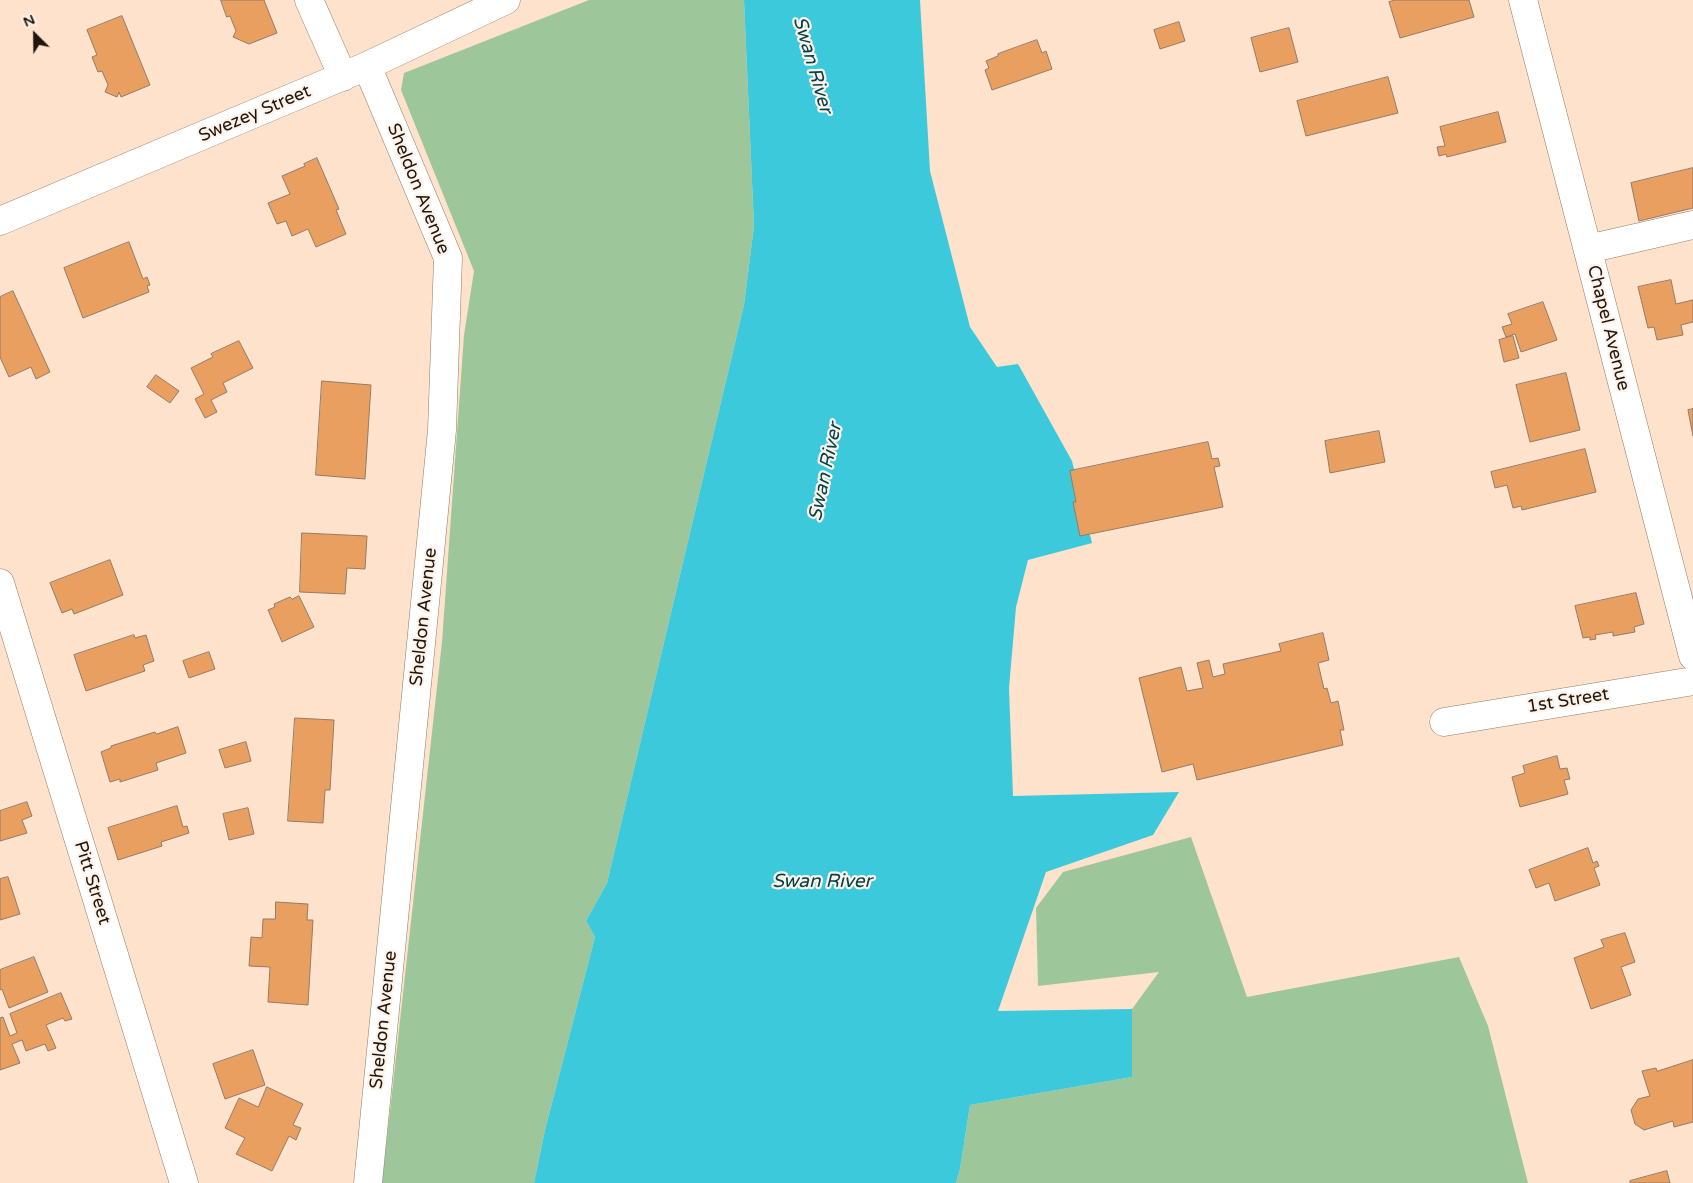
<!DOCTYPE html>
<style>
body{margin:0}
#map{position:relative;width:1693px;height:1183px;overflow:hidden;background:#fee2cb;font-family:"Varela Round",sans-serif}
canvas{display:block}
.north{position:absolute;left:10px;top:10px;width:50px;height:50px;-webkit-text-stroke:4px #fef3ea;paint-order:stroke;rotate:337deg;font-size:14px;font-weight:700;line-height:20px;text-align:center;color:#20160e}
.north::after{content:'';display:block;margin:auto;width:18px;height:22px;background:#20160e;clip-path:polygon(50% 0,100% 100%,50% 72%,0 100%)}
</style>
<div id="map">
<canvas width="1693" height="1183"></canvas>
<div class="north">N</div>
</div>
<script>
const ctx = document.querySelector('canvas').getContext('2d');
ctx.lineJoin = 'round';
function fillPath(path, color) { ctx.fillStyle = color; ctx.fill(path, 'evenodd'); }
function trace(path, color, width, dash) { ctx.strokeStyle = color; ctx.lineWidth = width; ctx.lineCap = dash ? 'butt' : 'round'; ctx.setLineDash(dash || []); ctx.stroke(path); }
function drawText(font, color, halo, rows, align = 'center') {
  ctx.font = font + ' "Varela Round",sans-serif'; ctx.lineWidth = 4.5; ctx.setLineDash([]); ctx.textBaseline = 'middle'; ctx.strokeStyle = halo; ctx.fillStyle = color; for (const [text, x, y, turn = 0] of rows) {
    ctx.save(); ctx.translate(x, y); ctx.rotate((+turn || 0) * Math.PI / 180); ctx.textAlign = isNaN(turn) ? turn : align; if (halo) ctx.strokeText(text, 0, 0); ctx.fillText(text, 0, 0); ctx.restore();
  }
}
fillPath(new Path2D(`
 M589,0H744L754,226L744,305L607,883L586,921L595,937L545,1130L534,1183H382L442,642L464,335L474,271L401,90L404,73Z
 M1191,837L1247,997L1459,957L1488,1026L1528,1183H956L960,1169L970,1105L1132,1077V1009L1159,972L1038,986L1036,908L1063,872Z`), '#9dc79b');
fillPath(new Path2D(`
 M744,0H920L930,171L970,327L997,367L1018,364L1072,461L1092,543L1028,560L1016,607L1009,688L1013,796L1179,792L1153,835L1046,872L998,1011L1132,1009V1077L970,1105L960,1169L956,1183H534L545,1130L595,937L586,921L607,883L744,305L754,226Z`), '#3cc9db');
const building = new Path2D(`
 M221,0H264L277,33L249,44L233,37L236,31L230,16L227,17Z
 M1396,0H1469L1474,17L1400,38L1389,2Z
 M122,16L150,85L121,97L119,92L117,97L105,92L108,85L102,71L98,72L92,57L97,55L87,30Z
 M1179,22L1185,41L1160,49L1154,30Z
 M1289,28L1298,62L1260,72L1251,38Z
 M1037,40L1042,53L1046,51L1052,69L992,90L985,70L989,68L986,61L998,56V54Z
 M1388,77L1398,113L1306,136L1297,101Z
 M1498,112L1506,142L1447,157L1446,154L1439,156L1437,147L1445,146L1440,127Z
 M317,158L339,209L336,210L346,234L316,247L308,229L292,236L286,221L277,224L268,203L290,194L282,176L305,166L304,164Z
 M1693,168V208L1639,221L1631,183Z
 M129,242L143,279L147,277L150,285L147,286L149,292L83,318L64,268Z
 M1671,280L1676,304L1693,300V322L1681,325L1683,335L1657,340L1654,327L1648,328L1638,287Z
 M13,291L50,372L36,379L31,367L9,377L0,357V297Z
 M1543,302L1557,340L1521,352L1515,334L1506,337L1502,327L1512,324L1508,314Z
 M1513,336L1519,358L1504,362L1499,340Z
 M239,341L253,368L223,383L227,392L211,400L217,412L205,418L195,399L204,394L191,368L213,357L211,354Z
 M1566,373L1580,430L1530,442L1516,385Z
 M156,375L179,391L170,403L147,387Z
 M322,381L371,385L365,479L316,475Z
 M1693,409V436L1688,410Z
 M1379,431L1385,462L1330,473L1325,441Z
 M1208,442L1212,459L1218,458L1220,466L1214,467L1223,507L1080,536L1073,502H1076L1070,471Z
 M1585,449L1596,492L1522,510L1521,506L1513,508L1507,485L1495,488L1491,472Z
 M302,533L367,536L365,569L347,568L345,594L300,592Z
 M110,560L123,595L74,614L72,609L62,613L50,583Z
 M1636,593L1644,624L1634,627L1635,632L1613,636V632L1595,635L1596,639L1590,640V637L1583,638L1575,606Z
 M299,596L314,627L282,642L268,610L275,607L274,604L290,597L292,599Z
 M1323,633L1329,660L1318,663L1324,689L1327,688L1331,703L1338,701L1344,730H1340L1343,745L1197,780L1193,764L1162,772L1139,678L1181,667L1187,691L1203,688L1197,663L1209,660L1213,677L1225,674L1223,664L1281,651L1279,644Z
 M134,635L135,638L146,635L154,661L143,665L145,671L86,691L74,655Z
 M209,652L215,669L189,678L183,661Z
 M295,718L334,720L330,790H325L323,823L288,821Z
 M178,727L186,753L156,763L158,770L120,782V779L110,782L101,752L111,748V746L155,732L156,734Z
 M246,742L251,761L225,768L219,750Z
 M1557,756L1560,769L1567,768L1570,779L1564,780L1568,794L1520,807L1512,777L1525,773L1523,766Z
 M27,802L32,816L22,820L27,833L0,841V811Z
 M177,806L183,827L187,826L189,833L161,842L162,846L118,860L108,828Z
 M248,808L254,834L229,840L223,814Z
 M1588,848L1593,863L1597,861L1599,866L1594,868L1600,885L1555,901L1549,883L1536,888L1529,870Z
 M8,877L20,914L0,920V879Z
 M276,902L308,904L307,920H313L308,1005L268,1002L270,967L249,966L251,937L262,938L263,919H275Z
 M1625,933L1635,962L1621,967L1631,995L1591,1009L1574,958L1604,947L1601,940Z
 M34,957L48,992L9,1008L2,989L0,990V970Z
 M61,993L72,1019L65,1021L63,1018L46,1025L56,1048L48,1051L45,1044L26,1051L22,1040L12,1044L20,1063L0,1070V1018L3,1017L10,1036L17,1033L10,1014Z
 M253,1050L265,1085L225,1099L213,1064Z
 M1693,1060V1122L1674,1127L1673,1121L1644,1130L1635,1124L1631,1110L1638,1099L1650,1096L1642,1071L1656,1068L1657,1071Z
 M267,1087L303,1104L293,1125L301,1128L296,1140L289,1136L272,1171L236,1154L245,1138L225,1128L239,1098L258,1107Z
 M1667,1171L1670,1183H1630V1181Z`);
fillPath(building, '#e89f60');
trace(building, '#947b67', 1);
const minor = new Path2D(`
 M309,0L343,77
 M1523,0L1693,656
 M367,66L448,258L442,430L368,1183
 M0,221L367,66L506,0
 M1588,249L1693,225
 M0,583L184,1183
 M1444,722L1693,681`);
trace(minor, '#947b67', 29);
trace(minor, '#fff', 28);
drawText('18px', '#20160e', '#fef3ea', [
 ["Swezey Street",255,114,-23],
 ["Sheldon Avenue",418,189,68],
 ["Chapel Avenue",1608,328,76],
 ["Sheldon Avenue",424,617,-84],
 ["1st Street",1568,701,-9],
 ["Pitt Street",92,883,73],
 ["Sheldon Avenue",384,1020,-84]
]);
drawText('italic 19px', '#02424a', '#fef3ea', [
 ["Swan River",812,65,74],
 ["Swan River",826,472,-78],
 ["Swan River",822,882]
]);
</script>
